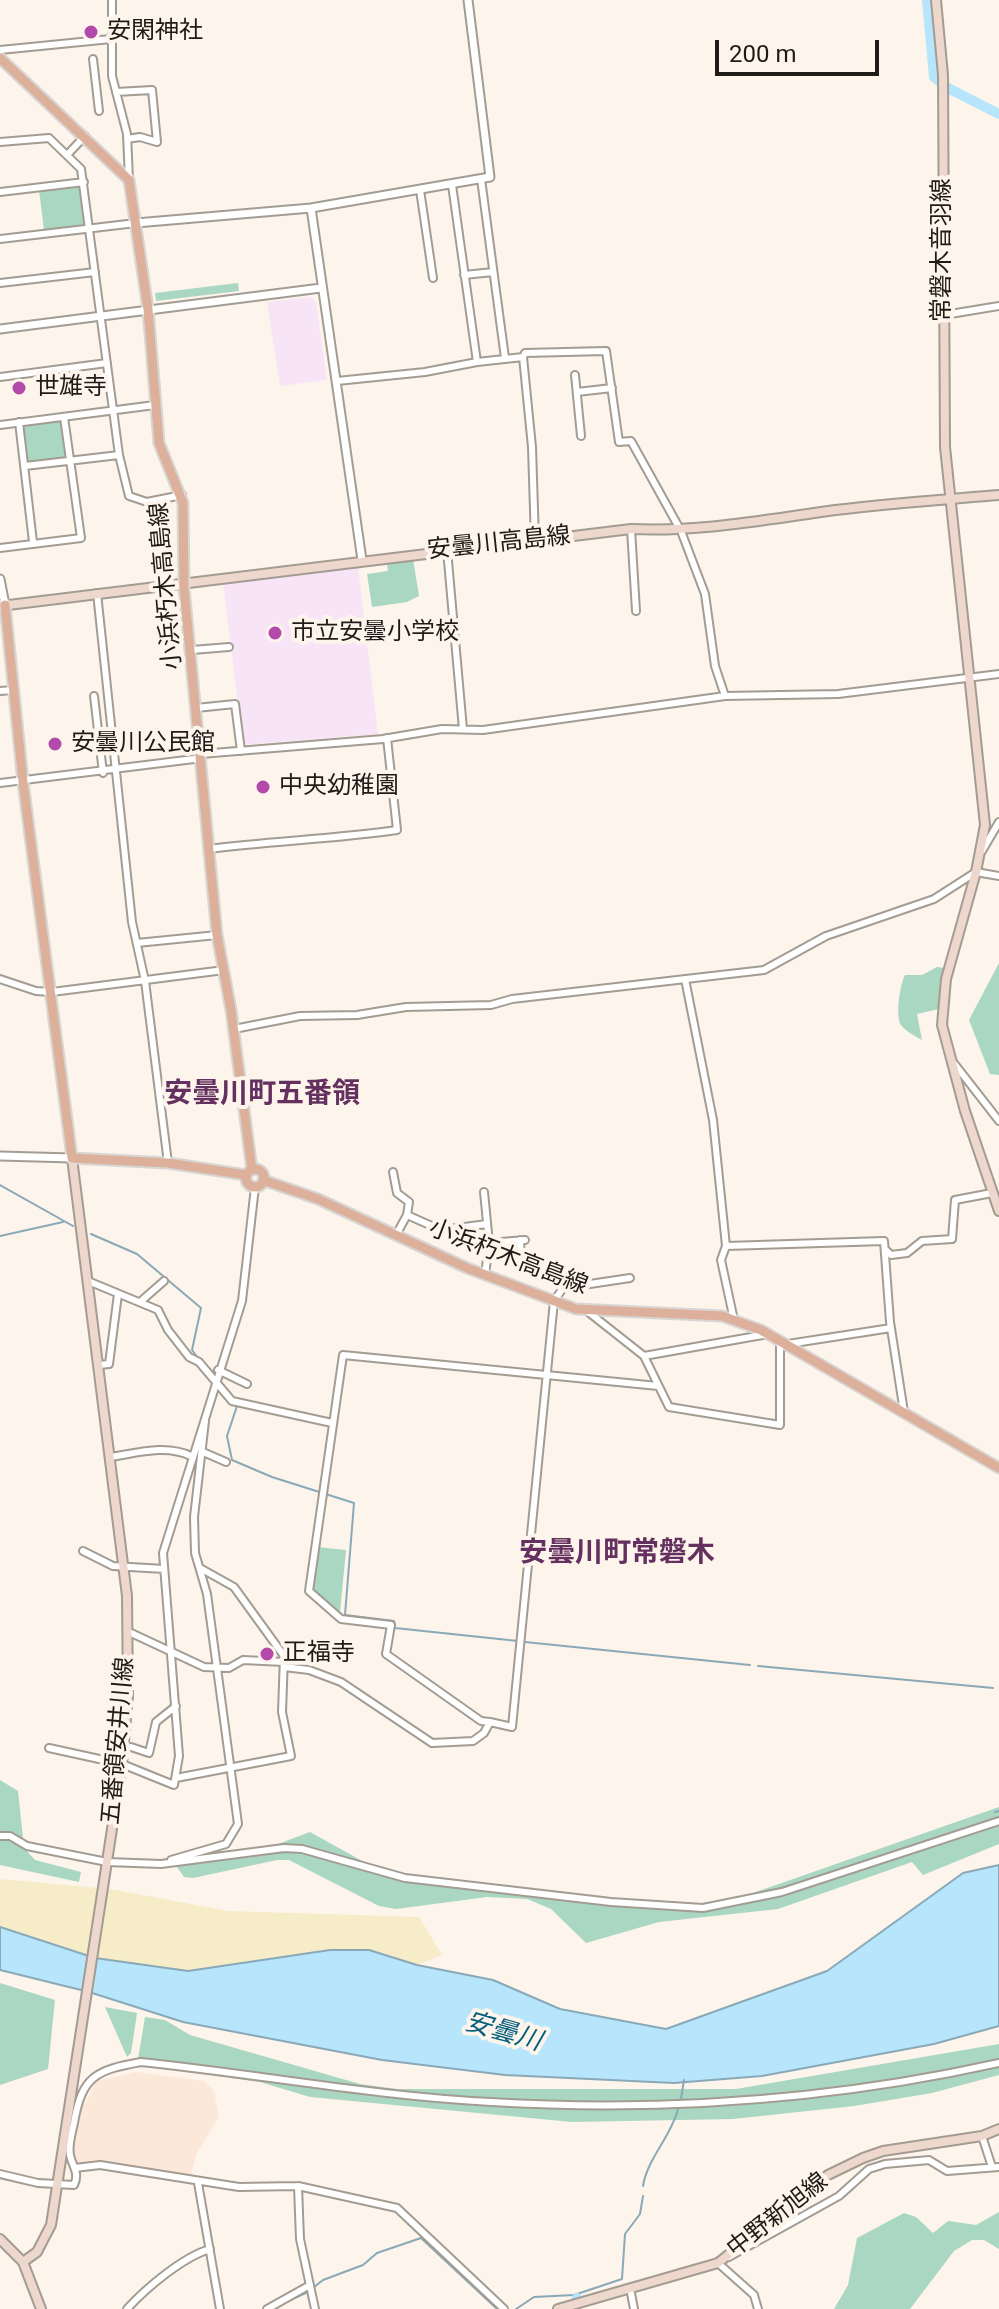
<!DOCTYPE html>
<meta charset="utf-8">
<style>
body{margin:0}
#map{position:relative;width:999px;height:2309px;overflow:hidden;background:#fdf4eb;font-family:Roboto,sans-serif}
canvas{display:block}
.scale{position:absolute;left:715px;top:40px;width:164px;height:36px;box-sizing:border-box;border:4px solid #1f1c18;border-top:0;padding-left:10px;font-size:24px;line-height:28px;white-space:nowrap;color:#1f1c18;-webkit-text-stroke:6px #fdf4eb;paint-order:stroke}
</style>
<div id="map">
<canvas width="999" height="2309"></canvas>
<div class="scale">200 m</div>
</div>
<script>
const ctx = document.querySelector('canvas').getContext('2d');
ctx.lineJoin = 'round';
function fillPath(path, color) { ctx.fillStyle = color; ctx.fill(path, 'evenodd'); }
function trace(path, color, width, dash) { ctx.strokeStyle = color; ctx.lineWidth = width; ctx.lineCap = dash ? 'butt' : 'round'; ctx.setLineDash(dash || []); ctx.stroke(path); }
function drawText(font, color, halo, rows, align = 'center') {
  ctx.font = font + ' Roboto,"Noto Sans JP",sans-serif'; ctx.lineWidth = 8; ctx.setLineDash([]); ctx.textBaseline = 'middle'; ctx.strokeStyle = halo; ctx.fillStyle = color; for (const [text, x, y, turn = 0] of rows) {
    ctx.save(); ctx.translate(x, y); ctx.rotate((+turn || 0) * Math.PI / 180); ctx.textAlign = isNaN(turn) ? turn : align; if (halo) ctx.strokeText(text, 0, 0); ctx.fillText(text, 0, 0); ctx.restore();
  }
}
fillPath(new Path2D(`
 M137,2072L204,2081L214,2091L219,2117L196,2155L190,2180L98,2162L75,2163L73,2148L81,2103L86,2102L96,2081Z`), '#fce8d9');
fillPath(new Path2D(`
 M310,297L316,302L327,380L280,386L267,302Z
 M358,566L378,734L243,745L223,582Z`), '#f7e5f7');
fillPath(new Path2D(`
 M81,184L87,224L44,230L39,190Z
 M238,283L239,291L156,301L155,293Z
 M61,420L66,458L28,462L23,424Z
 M413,559L419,596L407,602L372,607L367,574L388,571L387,563Z
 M999,963V1075L990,1074L969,1020Z
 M937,967L946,968L939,1009L917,1014L922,1040C915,1036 905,1031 901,1025C895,1016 900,984 905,975H922Z
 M317,1547L346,1550L340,1612L312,1590Z
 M0,1780L18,1791L24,1848L35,1860L81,1872L79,1882L0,1865Z
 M999,1807V1844L923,1875L912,1862L778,1909L659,1922L586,1943L551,1909L527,1899L487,1897L396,1909L379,1906L289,1860H277L193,1878L184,1877L177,1867V1863L193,1856L270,1847L310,1832L384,1873L577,1899L691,1904L733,1900Z
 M0,1983L55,2000L48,2069L0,2085Z
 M105,2007L137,2013L131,2053L127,2057Z
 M145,2017L165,2020L190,2035L360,2084L397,2089H736L999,2044V2075L932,2093L854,2106L733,2119L572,2122L310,2097L260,2082L137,2065Z
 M999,2212V2249L984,2240H972L954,2251L910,2309H834L848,2285L857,2238L904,2213L916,2217L933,2233L948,2221L976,2225Z`), '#a9d7c1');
fillPath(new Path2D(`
 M0,1879L110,1889L228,1911L419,1917L442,1955L417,1965L369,1950H330L188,1971L95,1958L0,1927Z`), '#f6ecc7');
const water = new Path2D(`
 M999,1865V2026L934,2044L762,2076L674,2083L505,2075L382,2060L183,2022L89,1992L0,1970V1927L95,1958L188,1971L330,1950H369L417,1965L493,1980L560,2009L666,2029L827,1971L963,1873Z`);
fillPath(water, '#b6e5fc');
trace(water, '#89a9b8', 2);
trace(new Path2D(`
 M0,1185L73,1226
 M91,1234L137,1254L201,1308L192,1350L200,1361
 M0,1236L63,1222
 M237,1406L227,1436L232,1460L272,1477L354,1503L345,1615L394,1621L395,1628L518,1641
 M525,1642L750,1665
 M758,1666L993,1688
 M995,1812L999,1811
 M681,2099L684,2080
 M643,2186C647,2159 671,2137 678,2109
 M313,2288L323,2280L363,2265L377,2253L421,2238L497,2309
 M288,2301L308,2292
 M516,2309L534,2297L574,2295L622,2279L625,2234L640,2214L643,2196`), '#89a9b8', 2);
trace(new Path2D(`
 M927,0L934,77L948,88L999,114
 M573,2309L577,2298`), '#b6e5fc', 10);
trace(new Path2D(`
 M115,1743L128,1746`), '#d1c9c1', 6, [6, 3]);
const minor = new Path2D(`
 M112,0V76L127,134L129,180
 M0,50L111,39
 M93,59L99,111
 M116,92L152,90L157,142L140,137L127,139
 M0,142L49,138L81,169L119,455L25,466
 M67,155L85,136
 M481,179L505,358
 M452,185L477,362L523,357L525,353L606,351L619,442L631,441L681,531L705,594L715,666L725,696
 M420,190L433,278
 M0,192L84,182
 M0,239L136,223
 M464,275L493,272
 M0,283L95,272
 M944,315L999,306
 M523,357L532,447L535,541
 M575,375L581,436
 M0,377L107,363
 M337,381L425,372L477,362
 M577,392L612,388
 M19,422L33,542
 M0,425L155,405
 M119,455L129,496L147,502L182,495
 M631,529L636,611
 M0,548L81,538L64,417
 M447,550L463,729
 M97,593L132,922L145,981L168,1163
 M192,650L229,647
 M0,691L14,690
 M94,696L103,773
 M196,708L235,704L241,751
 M201,754L383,739L442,729L483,730L725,696L838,694L999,674
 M0,783L202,758
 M209,849C272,841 334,839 397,830L387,738
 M982,851L999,822
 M137,943L217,935
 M0,979L36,991L52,992L224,970
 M685,979L713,1120L726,1246L721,1260L734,1320
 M234,1029L300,1016L357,1015L406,1007L491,1005L512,999L764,970L826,936L934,899L976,872L999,876
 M953,1062L999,1121
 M393,1172L397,1193L409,1202L407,1215L396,1235
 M484,1192L489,1243L485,1275
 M407,1215L441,1230L487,1224
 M520,1240L521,1260
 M489,1243L525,1240
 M726,1246L884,1241L890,1322L904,1412
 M885,1249L891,1255L907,1253L922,1241L952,1239L955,1200L992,1193
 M88,1281L158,1310L168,1330L189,1357L199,1362L232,1401L332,1423
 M140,1302L164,1281
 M587,1311L644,1356L669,1407L780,1425V1341
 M788,1344L891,1328
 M644,1356L768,1334
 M99,1365L109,1364L118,1294
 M218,1370L247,1384
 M203,1452L226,1462
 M111,1457C137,1453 166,1444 191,1456
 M83,1551L113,1566L164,1569
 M129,1632L204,1667L229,1668L243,1660L284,1662
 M284,1667L309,1670L341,1682L432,1743L473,1741L484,1733L490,1722L512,1727L554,1301L563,1288L630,1278
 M490,1722L481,1721L386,1654L391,1625L341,1619L309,1591L343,1355L658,1386
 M131,1747L149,1753L156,1722L176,1706
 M49,1748L122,1764L174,1785L179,1756L163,1553L242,1301L255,1187
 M176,1778L291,1756L282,1712L284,1656L234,1587L200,1568
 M0,1836H10L27,1846L107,1862L161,1864L284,1848L302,1849L405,1878L611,1902L703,1908L782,1892L999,1821
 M171,1860L226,1844L238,1824L207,1594L195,1553L194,1517L205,1421
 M982,2136L992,2167
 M75,2168L100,2165L239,2187L298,2186L397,2208L504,2309
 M0,2174L38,2183L74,2185C80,2173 72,2166 70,2155C68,2144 72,2133 74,2123C82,2076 96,2070 141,2062C257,2074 374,2096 491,2102C660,2112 833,2100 999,2063
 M198,2183L220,2309
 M298,2186L300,2239L315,2309
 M729,2257L839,2196L869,2169L885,2164L929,2160L947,2171L999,2167
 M718,2263L754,2295L758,2309
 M630,2288L634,2309
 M127,2309C146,2288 183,2257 210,2249
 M267,2309L310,2285`);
const tertiary = new Path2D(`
 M311,208L362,560
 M136,223L311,208L490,177L468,0
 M0,329L321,288
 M0,579L5,605
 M0,1156L72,1158`);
const secondary = new Path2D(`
 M936,0L943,75L945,447L985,825L976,872L946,979L942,1025L965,1111L999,1211
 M0,606L631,529C696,532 757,521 821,512C880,504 940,500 999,495
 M0,2239L23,2262L41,2309
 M23,2262L37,2252L51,2225L122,1764L128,1696L127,1596L72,1158
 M558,2309L718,2263L828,2175L863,2158L883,2151L982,2136L999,2129`);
const primary = new Path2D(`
 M0,58L129,180L148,309L159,443L183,503L184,588L217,935L231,1010L252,1170
 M5,605L23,782L72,1158L168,1163L246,1175
 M246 1178a9 9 0 1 1 18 0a9 9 0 1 1-18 0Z
 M263,1180L318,1199L467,1268L576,1309L722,1316L761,1330L999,1468`);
trace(minor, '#a39c93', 10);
trace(tertiary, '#a39c93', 11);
trace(secondary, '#a39c93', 12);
trace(primary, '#d7d6d5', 13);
trace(minor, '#fff', 6);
trace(tertiary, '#fff', 7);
trace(secondary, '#eed8cd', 8);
trace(primary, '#ddb09b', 9);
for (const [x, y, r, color] of [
 [91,32,8,"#b249ab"],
 [19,388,8,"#b249ab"],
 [275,633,8,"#b249ab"],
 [55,744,8,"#b249ab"],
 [263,787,8,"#b249ab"],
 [267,1654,8,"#b249ab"]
]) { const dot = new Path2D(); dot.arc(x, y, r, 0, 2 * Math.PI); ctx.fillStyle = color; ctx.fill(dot); trace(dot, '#fdf4eb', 3); }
drawText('24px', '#1f1c18', '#fdf4eb', [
 ["安閑神社",107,32],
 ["世雄寺",35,388],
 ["市立安曇小学校",291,633],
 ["安曇川公民館",71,744],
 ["中央幼稚園",279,787],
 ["正福寺",283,1654]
], 'left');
drawText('24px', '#1f1c18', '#fdf4eb', [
 ["常磐木音羽線",943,250,-90],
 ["安曇川高島線",499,544,-6],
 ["小浜朽木高島線",167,586,-95],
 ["小浜朽木高島線",508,1258,21],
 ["五番領安井川線",119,1741,-85],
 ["中野新旭線",778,2216,-38]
]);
drawText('italic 26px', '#035f7d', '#fdf4eb', [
 ["安曇川",503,2033,16]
]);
drawText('bold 28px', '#64305f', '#fdf4eb', [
 ["安曇川町五番領",262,1095],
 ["安曇川町常磐木",617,1554]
]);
</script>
